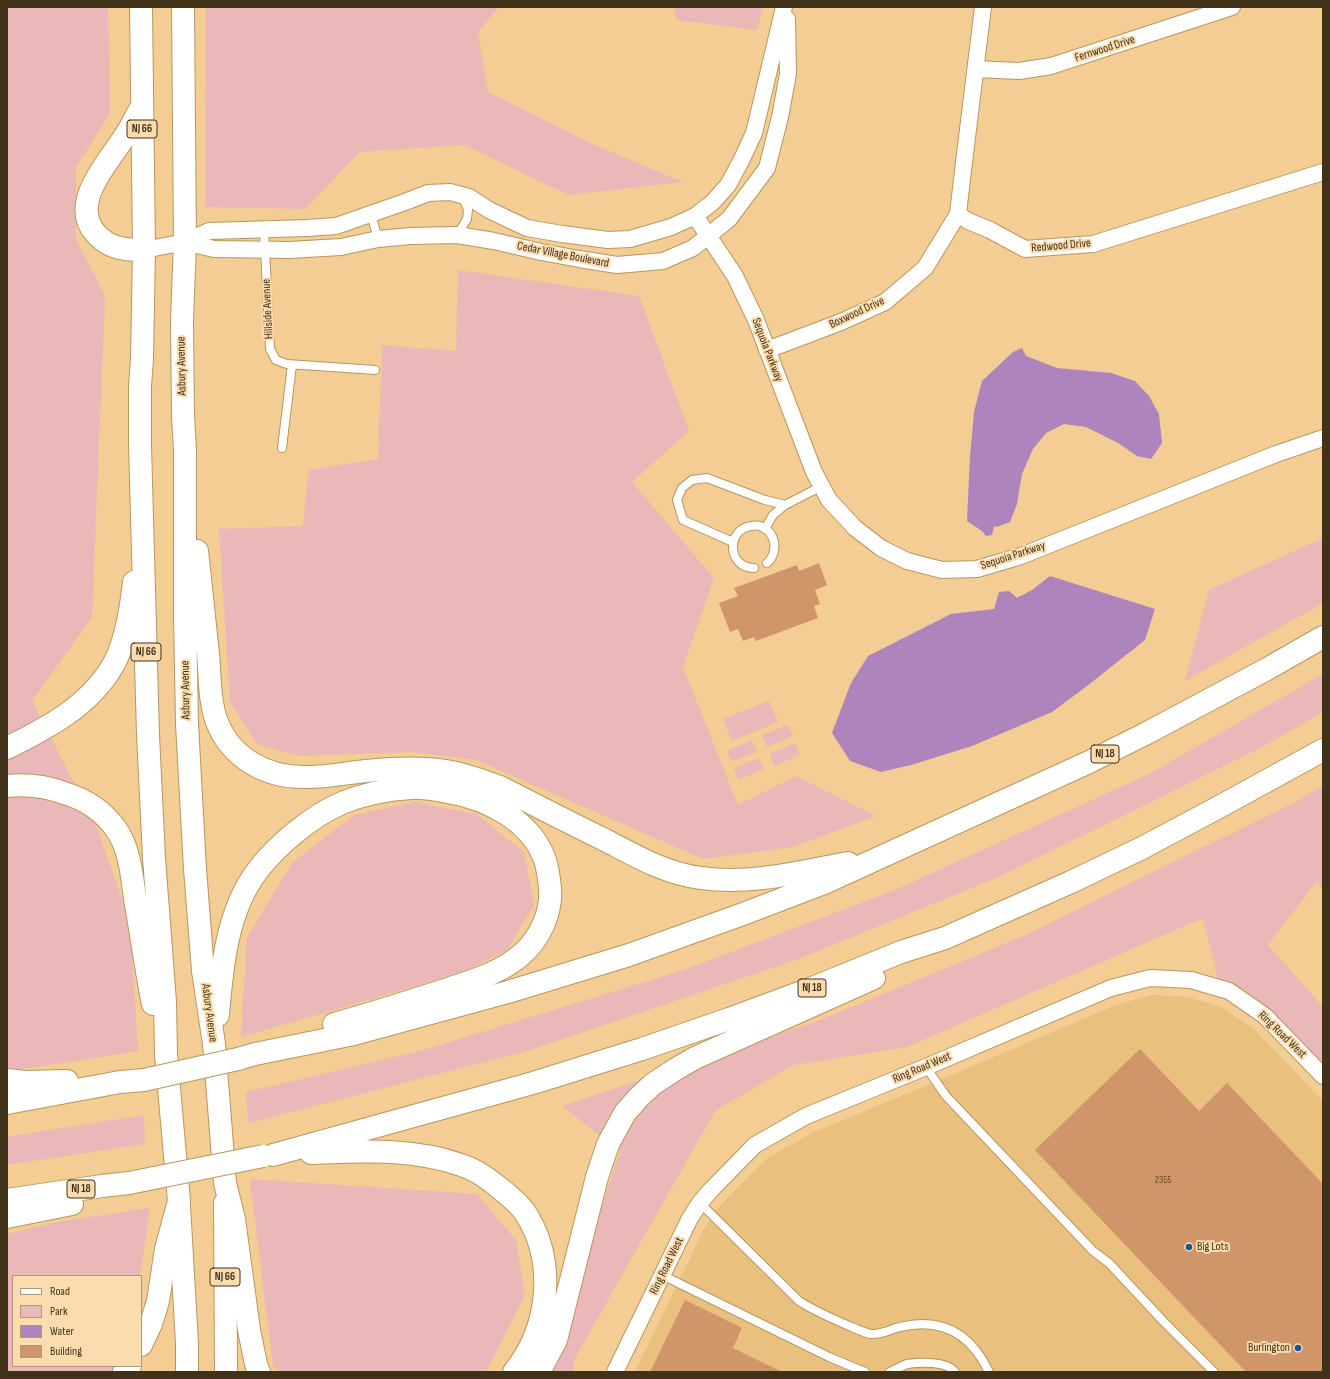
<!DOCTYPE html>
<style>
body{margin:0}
#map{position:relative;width:1330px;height:1379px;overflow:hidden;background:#f3cd93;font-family:"Sofia Sans Condensed",sans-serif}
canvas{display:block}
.frame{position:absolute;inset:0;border:8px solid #403119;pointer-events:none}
.legend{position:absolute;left:12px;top:1275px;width:130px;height:92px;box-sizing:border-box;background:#fadcae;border:1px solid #b09872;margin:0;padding:5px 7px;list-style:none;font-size:12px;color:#403119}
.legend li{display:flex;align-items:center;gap:8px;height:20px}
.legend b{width:20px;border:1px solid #b09872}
</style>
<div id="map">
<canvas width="1330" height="1379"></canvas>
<div class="frame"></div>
<ul class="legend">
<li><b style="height:5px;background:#fff"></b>Road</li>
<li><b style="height:11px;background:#eab8b8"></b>Park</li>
<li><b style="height:11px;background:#ae84bc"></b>Water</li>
<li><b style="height:11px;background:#d09568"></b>Building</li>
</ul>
</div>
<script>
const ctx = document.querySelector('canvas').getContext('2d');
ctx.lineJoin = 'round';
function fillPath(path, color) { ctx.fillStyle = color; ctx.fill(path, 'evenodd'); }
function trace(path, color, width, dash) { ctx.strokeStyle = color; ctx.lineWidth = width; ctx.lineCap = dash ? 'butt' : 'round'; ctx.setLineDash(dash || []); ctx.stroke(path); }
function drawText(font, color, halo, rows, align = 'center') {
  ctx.font = font + ' "Sofia Sans Condensed",sans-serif'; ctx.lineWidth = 4; ctx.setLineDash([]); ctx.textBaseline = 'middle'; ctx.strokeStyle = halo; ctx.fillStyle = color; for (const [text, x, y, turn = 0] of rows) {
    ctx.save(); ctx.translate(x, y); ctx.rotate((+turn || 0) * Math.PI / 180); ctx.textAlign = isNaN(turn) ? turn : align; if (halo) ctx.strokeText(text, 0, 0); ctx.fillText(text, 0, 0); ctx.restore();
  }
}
fillPath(new Path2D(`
 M1152,995L1188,997L1221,1007L1254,1029L1323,1101V1372H635L704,1229L713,1215L723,1203L766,1159L814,1132L933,1083L1116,1005Z`), '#eac07f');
fillPath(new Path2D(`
 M7,7H108L110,114L76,167V239L105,296L92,617L32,701L97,828L130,922L138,1051L18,1070L7,1067Z
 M206,7H499L478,32L488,92L592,144L683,182L569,195L464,145L360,152L305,209L205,207Z
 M674,7H763L757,30L677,20Z
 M458,270L639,296L689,431L632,482L714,578L683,667L738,805L796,776L876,816L793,847L703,859L476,760L411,752L298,756L257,744L230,702L219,529L303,526L309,470L378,459L382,345L456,351Z
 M1323,538V603L1185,681L1209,590Z
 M1323,674V712L1266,745L1001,876L796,960L524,1052L248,1123L246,1092L420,1051L684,970L895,890L1149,774Z
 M769,701L778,722L732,741L723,719Z
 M788,725L793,736L767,747L762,735Z
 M752,740L757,751L732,762L727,751Z
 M795,743L800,755L774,766L770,754Z
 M759,758L764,769L738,780L734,768Z
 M1323,786V890L1317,881L1268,945L1323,1007V1065L1229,991L1218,979L1203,918L907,1047L793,1065L715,1111L574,1360V1372H547L620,1151L562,1106L818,1021L1028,934L1297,801Z
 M415,802L476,814L524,852L534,905L507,950L461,973L241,1037L247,937L293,862L354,815Z
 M144,1115L145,1144L7,1165V1137Z
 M250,1179L477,1194L516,1240L525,1295L486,1372H281L273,1367Z
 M149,1208V1215L140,1276H13V1366H133V1372H7V1234L57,1222Z`), '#eab8b8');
fillPath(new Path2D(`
 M1022,348L1026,356L1057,368L1111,373L1135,381L1149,396L1159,414L1162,443L1151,459L1137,456L1118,443L1086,427L1064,424L1046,433L1033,449L1022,474L1017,504L1010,522L997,527L994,526L992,535L986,536L982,531L967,521L970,456L974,412L982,381L1013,352Z
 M1050,576L1155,609L1145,640L1087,686L1052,712L972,746L911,765L881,772L850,761L832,733L851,683L868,656L951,614L994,609L999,592L1009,591L1017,598L1032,590Z`), '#ae84bc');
fillPath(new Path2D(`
 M819,563L827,585L815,590L820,604L814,606L818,618L756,641L754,637L743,641L738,629L730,632L719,603L738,596L734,588L797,565L799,571Z
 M1140,1049L1199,1111L1227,1083L1323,1184V1372H1246L1035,1150Z
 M685,1300L742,1328L733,1348L782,1372H650Z`), '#d09568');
const lane = new Path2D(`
 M371,214L378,239
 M264,230L270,349L276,360L287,364L375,370
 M457,235L467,219L468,209L462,196
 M282,448L292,365
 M765,529L773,515L785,505
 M733,542L683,520L677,500L682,488L692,480L707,478L765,500L785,505L822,486
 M754,568C728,568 725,530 751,526C773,522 782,550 767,563
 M926,1067L946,1096L1093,1251L1109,1263L1163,1321L1214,1372
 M700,1203L799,1301C816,1312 835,1320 854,1328C859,1330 865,1333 871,1334C881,1335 891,1329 900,1327C942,1317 971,1334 989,1372
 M662,1275L829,1357L865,1372
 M890,1372C896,1369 902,1366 907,1364C920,1362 947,1361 955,1372`);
const street = new Path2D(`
 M983,7L964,162L958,214L968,221L990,230L1025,249L1093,244L1323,172
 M976,69L1019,71L1051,66L1232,7
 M695,216L735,276L756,320L814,472L829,500L855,528L881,548L907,561L942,570L977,569L1021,556L1276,454L1323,438
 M185,242L214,249L289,250L341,247L378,239L410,236L457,235L494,241L541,252L579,259L617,265L663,261L693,248L729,219L767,168L780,117L788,74L787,19
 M144,250L185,242L209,231L307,228L336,226L405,202L428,193L450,192L469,197L489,210L527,228L562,234L608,240L630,239L671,227L695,216L713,202L728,185L741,161L754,133L784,7
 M767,350L841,322L885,302L925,268L958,214
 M615,1372L689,1220L699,1204L710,1191L755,1145L806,1116L926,1067L1111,988L1150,978L1191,980L1229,991L1265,1016L1323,1076`);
const primary = new Path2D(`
 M225,1203L226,1372
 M179,1206L187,1343V1372`);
const highway = new Path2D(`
 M183,7L185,242L182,321L183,416L185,450V616L187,724L195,869L203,971L214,1044L225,1183L234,1219L249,1330L256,1364L259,1372
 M142,106C136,116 131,127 125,136C109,162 68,203 96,234C102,240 108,245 116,247C125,250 135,250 144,250
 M197,551C201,585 204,619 208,653C210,675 209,701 217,722C231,758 266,777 303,777C324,778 345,773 366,771C386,769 407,768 427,769C452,770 476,778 500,787C535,805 570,823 605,840C636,856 666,874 701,878C750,885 800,872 848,863
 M7,748C47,728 88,707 112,667C126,644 131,609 134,582
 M7,786C27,784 45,786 64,793C85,799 103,811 116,829C131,850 132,880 136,905C142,938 146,971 153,1004
 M218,1015C222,966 227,910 258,870C277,845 313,815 342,803C364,794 389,789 412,788C424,787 436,790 448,792C487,799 531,820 545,860C548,869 549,878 550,888C552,912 540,939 521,955C499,974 471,981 445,990C408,1002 371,1014 334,1024
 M238,1059L255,1054L354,1034L508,992L629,955L743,914L824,883L1087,763L1147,733L1267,669L1323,637
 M7,1080L25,1082L67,1081
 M7,1103L120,1082L144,1080
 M311,1153C361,1151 413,1148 461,1165C475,1169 486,1177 497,1186C506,1193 517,1202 524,1211C557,1260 550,1327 514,1372
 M273,1155L533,1083L642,1049L729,1019L810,989L901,952L945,938L1071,882L1142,848L1219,807L1323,750
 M7,1200L102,1186L129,1183L154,1178
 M7,1217L72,1204
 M141,1345L151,1324L158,1301L166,1249L179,1201L166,1054L165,1002L154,858L148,735L140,445V386L142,359L144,250L141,7
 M124,1372L130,1366
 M539,1372L556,1340L597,1177L608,1144L625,1113L639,1097L653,1084L676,1069L695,1058L874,978`);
trace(lane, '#b9965e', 10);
trace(street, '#b9965e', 18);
trace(primary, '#b9965e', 24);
trace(highway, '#b9965e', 24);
trace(lane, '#fff', 8);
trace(street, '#fff', 16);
trace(primary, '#fff', 22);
trace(highway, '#fff', 22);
const highwayBridge = new Path2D(`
 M144,1080L238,1059
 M154,1178L263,1156`);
trace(highwayBridge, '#b9965e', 24, []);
trace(highwayBridge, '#fff', 22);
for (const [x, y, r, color] of [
 [1189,1247,4,"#1953a4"],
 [1298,1348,4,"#1953a4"]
]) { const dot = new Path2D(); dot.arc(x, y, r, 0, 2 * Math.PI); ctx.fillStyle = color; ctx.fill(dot); trace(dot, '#fadcae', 1.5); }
drawText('10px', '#644a2d', null, [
 ["2355",1163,1180]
]);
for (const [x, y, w] of [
 [142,129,30],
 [146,652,30],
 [1105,754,28],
 [812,988,28],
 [81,1189,28],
 [225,1277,30]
]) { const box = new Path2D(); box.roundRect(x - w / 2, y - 9, w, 18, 3); ctx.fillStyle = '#fadcae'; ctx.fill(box); trace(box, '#403119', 1); }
drawText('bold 11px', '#403119', null, [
 ["NJ 66",142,129],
 ["NJ 66",146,652],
 ["NJ 18",1105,754],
 ["NJ 18",812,988],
 ["NJ 18",81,1189],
 ["NJ 66",225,1277]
]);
drawText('12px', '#403119', '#fadcae', [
 ["Fernwood Drive",1105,49,-18],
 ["Redwood Drive",1061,246,-5],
 ["Cedar Village Boulevard",563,255,11],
 ["Hillside Avenue",268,309,-93],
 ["Boxwood Drive",857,313,-25],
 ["Sequoia Parkway",767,350,69],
 ["Asbury Avenue",182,366,-91],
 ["Sequoia Parkway",1013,556,-18],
 ["Asbury Avenue",186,690,-91],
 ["Asbury Avenue",209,1013,82],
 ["Ring Road West",1282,1035,44],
 ["Ring Road West",922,1068,-23],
 ["Ring Road West",667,1266,-64]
]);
drawText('12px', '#403119', '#fadcae', [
 ["Big Lots",1197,1247],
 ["Burlington",1290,1348,"right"]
], 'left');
</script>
